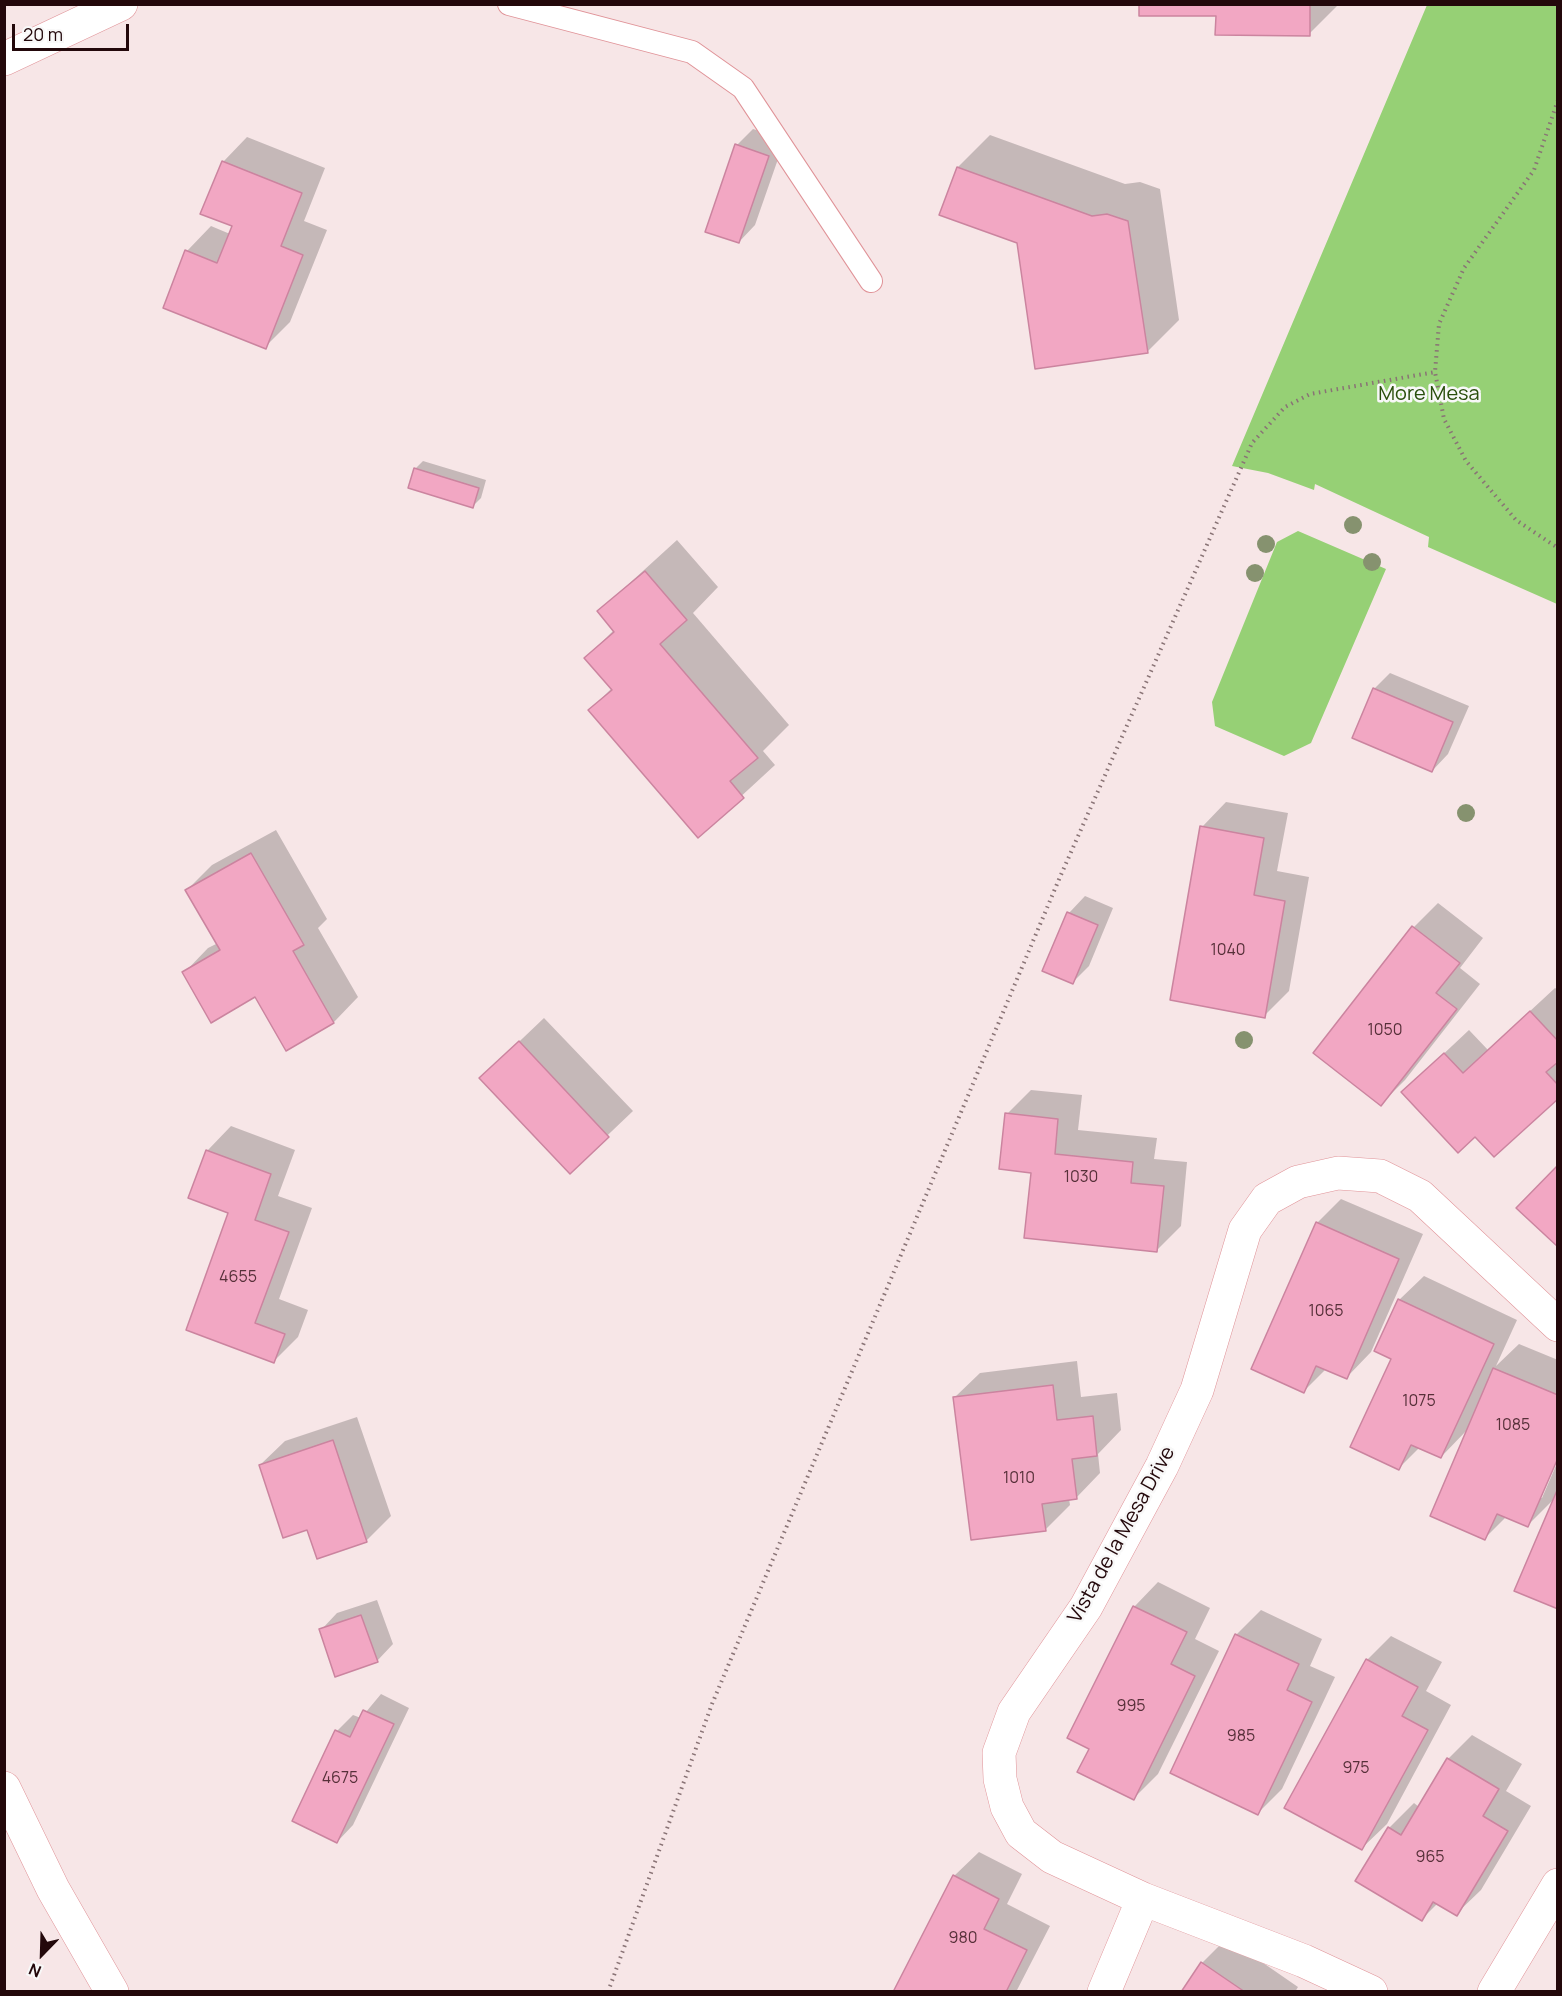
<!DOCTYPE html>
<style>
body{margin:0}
#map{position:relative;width:1562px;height:1996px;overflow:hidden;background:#f7e6e7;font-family:Manrope,sans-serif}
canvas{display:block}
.frame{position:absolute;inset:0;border:6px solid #23080b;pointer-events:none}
.north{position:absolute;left:12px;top:1924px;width:60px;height:60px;-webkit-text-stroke:4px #f8f8f8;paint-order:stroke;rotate:203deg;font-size:16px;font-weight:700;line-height:24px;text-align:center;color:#23080b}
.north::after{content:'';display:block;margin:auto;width:21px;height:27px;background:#23080b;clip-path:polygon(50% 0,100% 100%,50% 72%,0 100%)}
.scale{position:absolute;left:12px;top:24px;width:117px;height:27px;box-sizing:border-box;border:3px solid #23080b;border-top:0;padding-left:8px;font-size:18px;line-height:21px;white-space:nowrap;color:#23080b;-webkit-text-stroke:4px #f8f8f8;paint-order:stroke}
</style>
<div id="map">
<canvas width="1562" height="1996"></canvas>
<div class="frame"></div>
<div class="north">N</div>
<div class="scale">20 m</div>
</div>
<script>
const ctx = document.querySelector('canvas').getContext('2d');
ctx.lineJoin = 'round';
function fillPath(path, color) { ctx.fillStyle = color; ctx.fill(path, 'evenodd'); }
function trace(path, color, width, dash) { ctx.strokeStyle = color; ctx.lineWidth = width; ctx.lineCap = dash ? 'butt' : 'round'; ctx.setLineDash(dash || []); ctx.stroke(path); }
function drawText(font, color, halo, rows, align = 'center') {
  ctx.font = font + ' Manrope,sans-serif'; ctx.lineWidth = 5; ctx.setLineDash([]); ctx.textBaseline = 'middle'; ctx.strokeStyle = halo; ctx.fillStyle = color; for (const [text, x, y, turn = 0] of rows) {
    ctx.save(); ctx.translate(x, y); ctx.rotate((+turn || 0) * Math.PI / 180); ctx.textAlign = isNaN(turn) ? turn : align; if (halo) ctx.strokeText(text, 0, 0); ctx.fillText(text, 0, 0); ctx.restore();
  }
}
fillPath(new Path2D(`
 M1427,5H1557V604L1428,547L1429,537L1315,484L1314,490L1268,473L1232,466Z
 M1298,531L1386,569L1311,743L1284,756L1215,726L1212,702L1277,542Z`), '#96d075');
fillPath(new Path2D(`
 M1140,4H1339L1309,34L1217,15Z
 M753,129L785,139L755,225L739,242L737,145Z
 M990,135L1125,184L1140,182L1160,189L1179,320L1147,352L958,167Z
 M247,137L325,168L304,221L327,230L290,322L265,347L187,251L211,226L230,234L234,225L223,162Z
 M423,461L486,480L481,498L473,506L415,469Z
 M677,540L718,587L693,613L789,725L763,751L775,765L698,836L590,710L612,688L586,658L614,630L599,611Z
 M1390,673L1469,706L1448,754L1432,771L1374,689Z
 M1226,802L1288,813L1277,871L1309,877L1289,991L1264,1016L1202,827Z
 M276,830L327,919L318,928L358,997L334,1022L287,1049L256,995L184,973L208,948L218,943L187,890L212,865Z
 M1085,896L1113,908L1089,966L1072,983L1069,913Z
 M1438,903L1483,938L1460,968L1480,984L1405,1080L1381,1104L1315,1053L1414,927Z
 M1555,988L1558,990V1097L1475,1135L1403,1092L1469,1030L1488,1050Z
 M544,1018L633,1111L570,1171L481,1078Z
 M1031,1090L1082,1095L1078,1130L1157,1138L1154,1159L1187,1162L1181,1226L1156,1251L1032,1171L1007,1114Z
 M231,1126L295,1150L278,1196L312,1208L279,1299L308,1310L298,1337L274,1361L187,1329L230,1212L207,1151Z
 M1341,1199L1423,1234L1371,1352L1347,1377L1327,1368L1304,1391L1317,1223Z
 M1424,1276L1517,1320L1496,1366L1519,1344L1558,1360V1454L1539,1498H1542L1558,1461V1607L1555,1498L1528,1525L1507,1516L1485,1538L1468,1429L1441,1457L1420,1447L1399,1468L1393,1359L1399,1300Z
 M1077,1361L1081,1397L1117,1393L1121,1430L1098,1454L1100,1473L1076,1498L1069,1499L1070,1505L1045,1530L955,1397L980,1373Z
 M357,1417L391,1516L366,1541L308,1528L260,1465L285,1441Z
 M1158,1582L1210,1608L1195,1639L1219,1651L1158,1774L1134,1798L1091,1748L1134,1607Z
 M377,1600L393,1644L377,1661L321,1630L337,1613Z
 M1261,1610L1322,1639L1310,1666L1335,1677L1282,1789L1258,1813L1236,1635Z
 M1391,1636L1442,1662L1426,1691L1451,1705L1387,1824L1362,1848L1367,1660Z
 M381,1694L409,1708L353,1825L337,1842V1731L353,1715L361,1718Z
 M1472,1735L1522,1764L1506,1791L1531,1806L1481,1890L1456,1914L1438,1903L1421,1920L1357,1881L1389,1828L1414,1803L1419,1807L1448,1759Z
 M979,1852L1022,1874L1007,1904L1050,1926L1016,1992H895L954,1876Z
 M1227,1938L1298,1987L1295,1992H1183L1202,1963Z`), '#0003');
const building = new Path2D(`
 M1139,4H1310V36L1215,35L1216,16H1139Z
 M735,144L769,156L739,243L705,232Z
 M222,161L302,193L281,246L303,255L266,349L163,308L185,250L217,263L232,226L200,214Z
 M957,167L1092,216L1107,214L1128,221L1148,353L1035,369L1017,243L939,215Z
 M414,468L479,488L473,508L408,488Z
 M645,571L687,620L660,644L758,758L730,781L744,798L698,838L588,710L612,690L584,658L614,632L597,611Z
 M1373,688L1453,722L1432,772L1352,738Z
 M1200,826L1264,838L1254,895L1285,901L1265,1018L1170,1000Z
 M251,853L304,945L293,951L334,1023L286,1051L255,997L211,1023L182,972L220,950L185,890Z
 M1067,912L1098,925L1073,984L1042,971Z
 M1412,926L1460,963L1436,993L1457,1009L1381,1106L1313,1053Z
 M1530,1011L1558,1041V1062L1546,1072L1558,1085V1099L1494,1157L1475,1137L1458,1153L1401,1092L1444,1053L1463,1073Z
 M519,1041L609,1137L570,1174L479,1078Z
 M1005,1113L1058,1119L1055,1154L1133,1162L1131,1183L1164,1186L1157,1252L1024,1238L1031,1173L999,1169Z
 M206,1150L271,1174L255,1220L289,1232L255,1323L285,1334L274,1363L186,1330L228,1213L188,1198Z
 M1558,1165V1247L1516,1208Z
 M1316,1222L1399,1259L1347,1379L1316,1366L1304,1393L1251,1369Z
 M1398,1299L1494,1344L1441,1458L1411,1445L1399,1470L1350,1447L1391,1359L1374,1351Z
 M1493,1368L1558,1395V1458L1528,1527L1497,1514L1485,1540L1430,1516Z
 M1053,1385L1057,1420L1093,1416L1097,1456L1072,1459L1077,1499L1042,1504L1046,1531L971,1540L953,1397Z
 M333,1440L367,1542L317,1559L307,1530L283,1538L259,1465Z
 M1558,1488V1609L1514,1591Z
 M1133,1606L1187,1632L1171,1664L1195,1676L1134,1800L1077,1772L1089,1749L1067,1738Z
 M361,1615L378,1662L335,1677L319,1629Z
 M1235,1634L1299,1664L1287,1690L1312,1702L1258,1815L1170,1773Z
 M1366,1659L1418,1687L1402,1716L1428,1730L1362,1850L1284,1808Z
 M363,1710L394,1724L337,1843L292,1821L335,1730L350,1737Z
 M1447,1758L1499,1789L1483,1816L1508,1831L1457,1916L1433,1902L1422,1921L1355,1881L1388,1827L1401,1835Z
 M953,1875L999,1899L984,1929L1027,1950L1006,1992H893Z
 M1201,1962L1245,1992H1181Z`);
fillPath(building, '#f2a7c3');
trace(building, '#cb849f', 1.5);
const service = new Path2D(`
 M509,4L692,52L743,88L871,281`);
const minor = new Path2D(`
 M4,59L121,4
 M4,1788L53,1889L112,1992
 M1104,1992L1143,1899
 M1371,1992L1304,1961L1143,1899L1052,1857L1021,1833L1007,1807L1000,1779L999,1753L1014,1712L1086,1607L1162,1466L1197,1390L1245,1230L1267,1199L1298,1182L1338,1173L1380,1176L1420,1196L1558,1325
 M1494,1992L1558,1885`);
trace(service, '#e09398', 24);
trace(minor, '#e09398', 34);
trace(new Path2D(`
 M1558,100L1534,170L1464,268L1439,324L1435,372L1444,419L1466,461L1516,520L1558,548
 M608,1992L712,1704L1060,877L1252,443L1285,407L1310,394L1435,372`), '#897375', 4, [1.5, 4.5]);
trace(service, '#fff', 22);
trace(minor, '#fff', 33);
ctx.fillStyle = '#86926f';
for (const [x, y] of [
 [1353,525],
 [1266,544],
 [1372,562],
 [1255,573],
 [1466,813],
 [1244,1040]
]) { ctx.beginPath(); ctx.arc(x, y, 9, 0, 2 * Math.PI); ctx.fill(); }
drawText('16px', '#573039', null, [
 ["1040",1228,951],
 ["1050",1385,1031],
 ["1030",1081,1178],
 ["4655",238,1278],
 ["1065",1326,1312],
 ["1075",1419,1402],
 ["1085",1513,1426],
 ["1010",1019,1479],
 ["995",1131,1707],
 ["985",1241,1737],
 ["975",1356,1769],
 ["4675",340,1779],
 ["965",1430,1858],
 ["980",963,1939]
]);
drawText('20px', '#294e0c', '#f8f8f8', [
 ["More Mesa",1429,394]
]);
drawText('20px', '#23080b', '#f8f8f8', [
 ["Vista de la Mesa Drive",1122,1535,-61]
]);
</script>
